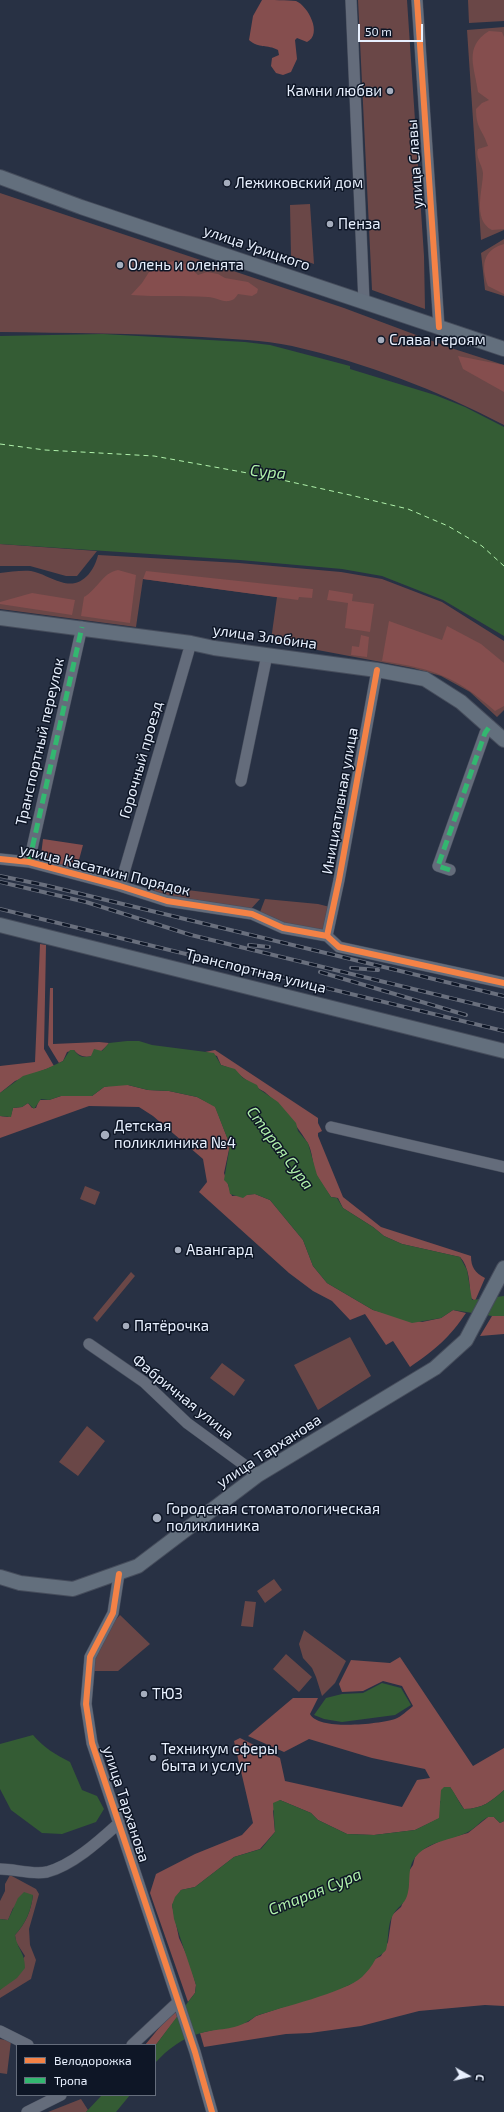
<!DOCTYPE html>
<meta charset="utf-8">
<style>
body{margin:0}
#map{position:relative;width:504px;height:2112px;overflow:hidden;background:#283144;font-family:"Exo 2",sans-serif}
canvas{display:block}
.legend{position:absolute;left:16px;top:2044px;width:140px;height:52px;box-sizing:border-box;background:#0e1626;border:1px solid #656d7c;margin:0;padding:5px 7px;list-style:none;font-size:12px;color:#e8f0fe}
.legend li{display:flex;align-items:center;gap:8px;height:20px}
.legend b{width:20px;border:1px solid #656d7c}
.north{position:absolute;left:448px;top:2056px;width:40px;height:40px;-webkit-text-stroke:3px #0e1626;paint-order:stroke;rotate:98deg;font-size:11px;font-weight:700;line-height:16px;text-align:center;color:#e8f0fe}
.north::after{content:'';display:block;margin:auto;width:14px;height:18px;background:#e8f0fe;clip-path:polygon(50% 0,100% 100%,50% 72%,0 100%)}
.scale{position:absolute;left:358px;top:24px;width:65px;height:18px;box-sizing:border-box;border:2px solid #e8f0fe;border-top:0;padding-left:5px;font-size:12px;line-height:14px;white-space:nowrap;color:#e8f0fe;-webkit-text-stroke:3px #0e1626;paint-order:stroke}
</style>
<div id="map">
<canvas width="504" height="2112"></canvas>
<ul class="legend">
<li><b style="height:5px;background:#f48246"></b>Велодорожка</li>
<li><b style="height:5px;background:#33b770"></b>Тропа</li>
</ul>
<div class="north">С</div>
<div class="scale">50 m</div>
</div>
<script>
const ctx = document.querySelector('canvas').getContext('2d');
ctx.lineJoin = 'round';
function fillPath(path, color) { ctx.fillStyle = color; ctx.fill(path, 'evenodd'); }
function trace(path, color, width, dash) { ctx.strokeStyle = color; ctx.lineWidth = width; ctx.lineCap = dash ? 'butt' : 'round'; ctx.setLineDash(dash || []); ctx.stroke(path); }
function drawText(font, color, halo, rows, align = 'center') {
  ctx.font = font + ' "Exo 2",sans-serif'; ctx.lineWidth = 3; ctx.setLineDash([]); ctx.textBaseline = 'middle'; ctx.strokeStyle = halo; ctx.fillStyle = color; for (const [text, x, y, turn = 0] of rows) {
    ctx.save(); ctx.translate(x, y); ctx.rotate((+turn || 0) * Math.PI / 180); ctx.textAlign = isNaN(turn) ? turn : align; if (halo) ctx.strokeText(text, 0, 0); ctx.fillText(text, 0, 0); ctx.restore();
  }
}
fillPath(new Path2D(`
 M358,0H407L424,256L425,309L372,290Z
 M468,0H504V21L469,23Z
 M504,27V230L481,240L467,30Z
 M0,193L344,308L451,348L504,365V425C437,390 366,363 292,346C263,340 232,339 202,337C135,333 67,333 0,332Z
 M310,204L314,264L291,256L290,205Z
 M504,239V296L485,290L481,253Z
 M0,544L97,551L77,576H66L30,566H0Z
 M98,555L239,563L341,572L382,579L442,602L504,641V710L497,717L470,692L441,676L413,668L291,645L271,640L277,597L143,579L136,627L0,609V573C10,572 21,570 31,571C42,573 50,579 61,582C81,589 94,572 98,555Z
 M155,886L260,899L250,910L154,894Z
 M265,899L318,904L330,907L322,932L283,924L260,912Z
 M85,1186L100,1192L95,1205L80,1199Z
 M131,1272L135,1276L97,1322L93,1318Z
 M350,1337L371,1376L318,1410L294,1365Z
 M222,1363L245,1380L234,1396L210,1378Z
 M87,1426L105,1441L78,1476L59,1462Z
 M274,1579L282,1590L265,1603L257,1591Z
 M245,1601L256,1602L253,1627L241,1626Z
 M120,1615L150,1644L118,1671H91C94,1649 105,1631 120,1615Z
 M304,1630L346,1661L335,1683L322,1696L316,1677L312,1668L303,1658L299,1644Z
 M286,1654L312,1677L299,1692L273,1669Z
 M10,1875L36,1889L39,1894L29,1929L30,1945L36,1960L31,1979L0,1998V1990L25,1956L16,1942L15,1935C26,1923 31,1911 33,1895L13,1908L8,1920L0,1919V1901L5,1891V1884Z
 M0,2039L11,2041L7,2074L0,2073Z
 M81,2099L88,2110L86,2112H48Z`), '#6a4747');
fillPath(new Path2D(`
 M262,0C271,0 288,0 296,1C308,6 323,34 307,42L297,38L295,40L297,59L291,72L283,75L276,73L271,66L272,58L279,55L278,50C267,44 259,49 249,40L253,16Z
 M489,31L502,32L504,37V229L492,230C472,220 483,189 483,173C482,165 475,156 478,149L488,146C483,130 476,129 476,109L482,103L489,100L478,92C475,68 463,47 489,31Z
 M504,244V294L488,286C481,267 482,250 504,244Z
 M173,261L186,264L198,275L207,272L218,274L225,278L248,282L258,289L257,293L252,296L238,294C235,298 234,300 229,301C221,302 215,297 208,297C182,295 157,297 131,295L142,283L151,269Z
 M458,356L504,365V392L463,369Z
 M118,570L136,575L130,623L81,616L84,597C98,589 102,573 118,570Z
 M146,571L313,589L312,598L299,597L298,600L143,579Z
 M329,590L353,594L352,601L374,604L370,632L345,628L348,603L327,600Z
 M32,593L75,600L72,615L0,604V602Z
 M389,621L442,640L447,626L481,644L504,663V706L495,711C455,676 434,669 382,661Z
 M361,635L369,637L367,657L351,655L352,646L359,647Z
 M43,839L83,845L76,871L40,863Z
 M40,944L46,945L44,1049L54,1066L15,1081L0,1093V1066L35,1062Z
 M50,988H53V1044L99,1042L109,1043C100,1055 84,1063 74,1050L67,1052L63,1061L59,1063L48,1045Z
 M215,1050L318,1118V1123L322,1131L318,1133V1136L343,1197L381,1227L471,1256C471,1267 475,1273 485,1278L475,1301L470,1297C470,1284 469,1266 460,1257L402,1244L384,1236L373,1227L343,1208L338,1198L331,1197C326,1189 320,1182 316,1174C312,1164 313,1151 307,1142C296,1124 283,1108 267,1094C263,1090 256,1088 252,1084C241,1077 234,1068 221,1065L217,1056L205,1052Z
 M113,1085H128L148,1090L169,1091L197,1097L215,1106L230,1145L224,1173L232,1196L255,1194L270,1200L303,1240L313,1266L327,1283L373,1310L422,1322L441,1318L453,1310L466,1313C450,1337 435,1350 410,1367L393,1341L386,1345L365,1314L350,1320L332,1301L313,1291L289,1273L199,1192L207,1182L203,1159L153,1116L139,1107L89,1106L0,1138V1116L8,1117L11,1115L13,1108L22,1107L28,1103L32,1108H36L39,1100H49L61,1096H92L104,1087Z
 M492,1316H504V1334L480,1336Z
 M400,1657L473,1766L504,1748V1790C492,1801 482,1809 464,1809L450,1787L440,1802V1818L415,1830L374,1835L347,1834L318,1820L311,1813L280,1800L273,1811L275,1832L260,1849L234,1857L195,1887L181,1890L172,1905L179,1938L189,1960L196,1985L195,1993L188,2002L150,1893L156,1874L195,1854L242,1835L253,1823L234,1741L240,1738L280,1758L285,1781L402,1807L417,1780L430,1778L425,1769L372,1758L309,1739L284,1752L248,1736L293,1698H318L310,1714C318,1731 380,1724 395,1719C401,1717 408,1710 413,1706L402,1686L383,1681L363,1691L342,1692L339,1684L351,1660L390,1663Z
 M488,1817H494L500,1823L504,1821V2006L485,2005L419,2011L361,2026L310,2033L286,2034L204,2047L200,2033L248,2022L256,2016L349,1985L362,1976L375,1959L381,1956L388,1942L392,1915L401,1907L408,1890L409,1871L413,1865L415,1857L420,1851L442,1840L468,1833Z
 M173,2011L179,2015L155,2046L145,2045Z`), '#854e4e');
fillPath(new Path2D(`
 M103,334L245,342L270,345L350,366V369L435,395L465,407L504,427V636L443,600L382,576L342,569L240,560L0,544V336Z
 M127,1041H139L152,1045L214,1053L221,1065L235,1069L243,1078L257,1085L259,1089L278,1102L296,1123L298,1131L308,1143L317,1175L331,1197L337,1198L343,1208L373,1227L384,1236L402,1244L460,1257L467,1270L472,1300L504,1296V1316H492L453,1310L441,1318L412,1323L373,1310L327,1283L313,1266L303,1240L270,1200L255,1194L247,1195L243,1198L230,1194L228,1184L224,1180L230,1145L215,1107L197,1097L169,1091L148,1090L128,1085L104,1087L92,1096H61L49,1100L41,1099L34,1109L28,1103L22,1107L13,1108L11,1117L0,1116V1093L23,1076L46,1069L63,1061L70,1050H74C79,1057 82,1058 91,1056L94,1049L102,1051L109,1043Z
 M382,1683L401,1688L411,1705L395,1715L342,1722L324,1719L314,1715L326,1698L342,1694L363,1693Z
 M33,1735C43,1747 56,1755 70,1762L82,1790L97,1796L104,1809L96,1822L62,1834L42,1833L11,1810L0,1789V1744Z
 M444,1787H450C456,1794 458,1802 464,1809C482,1809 492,1801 504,1790V1821L500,1823L494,1817H488C480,1821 474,1830 466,1833C450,1840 432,1841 419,1853C405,1866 412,1881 407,1896C404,1905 397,1907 393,1915C387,1924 389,1940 386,1950C383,1954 377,1957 375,1960C372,1966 367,1972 362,1977C344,1993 281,2007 256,2016C235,2032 223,2027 201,2033C182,2038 168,2049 155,2063V2046L188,2002L195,1993L196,1985L174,1919L172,1905L175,1897L181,1890L195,1887L234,1857L261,1849L275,1832L273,1803L280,1800L311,1813L318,1820L347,1834L374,1835L415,1830L439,1818L441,1790Z
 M24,1892L33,1895C31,1911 26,1923 15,1935C17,1949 25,1952 25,1968L17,1978L0,1990V1919L8,1920L18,1898Z
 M102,2095H130L116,2112H86Z`), '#345c34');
trace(new Path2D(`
 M0,444L45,450L154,456L264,476L350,495L408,509L448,526L482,546L504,566`), '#b0f1ab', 1, [5, 4]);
const minor = new Path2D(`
 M351,0L364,302
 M417,0L439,327
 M241,781L267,655
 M0,859L29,862L120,886L167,901L252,914L283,928L327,936L339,947L504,983
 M29,862L82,627
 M450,870L438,866L485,733L490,726
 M120,886L191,643
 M327,936L339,880L377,670
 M331,1127L504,1167
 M89,1344L144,1382L187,1423L258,1475
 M119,1574L113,1613L90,1657L86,1704L92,1743L195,2052L212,2112
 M0,1869C15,1869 32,1875 47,1872C73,1865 99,1841 119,1823
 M0,2031L28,2045
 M132,2045L178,2002
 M27,2112L61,2095`);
const major = new Path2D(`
 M0,177L81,207L504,349
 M0,618L191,643L214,648L377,670L425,679L461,702L504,740
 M0,925L504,1051
 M0,1577L20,1583L73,1589L138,1566L258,1475L435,1368L466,1340L504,1268`);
trace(minor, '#464d5c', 12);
trace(major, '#464d5c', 16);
trace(minor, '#646c7b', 11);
trace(major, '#636f7d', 14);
const rail = new Path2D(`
 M0,876L44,885L504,996
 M0,882L86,902L191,935L504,1011
 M0,909L504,1031
 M249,945L269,947
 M351,968L378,970
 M320,972L466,1015`);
trace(rail, '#696f7d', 4);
trace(rail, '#0e1626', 2.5, [8]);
trace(new Path2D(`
 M29,862L82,627
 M450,870L438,866L485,733L490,726`), '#33b770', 5, [10, 5]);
trace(new Path2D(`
 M417,0L439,327
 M0,859L29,862L120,886L167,901L252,914L283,928L327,936L339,947L504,983
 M327,936L339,880L377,670
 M119,1574L113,1613L90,1657L86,1704L92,1743L195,2052L212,2112`), '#f48246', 6);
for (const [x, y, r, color] of [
 [390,91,4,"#a5adbd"],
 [227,183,4,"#a5adbd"],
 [330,224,4,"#a5adbd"],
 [120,265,4,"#a5adbd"],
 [381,340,4,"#a5adbd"],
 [105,1135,5,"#a5adbd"],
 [178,1250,4,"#a5adbd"],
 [126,1326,4,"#a5adbd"],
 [157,1518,5,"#a5adbd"],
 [144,1694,4,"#a5adbd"],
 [153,1758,4,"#a5adbd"]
]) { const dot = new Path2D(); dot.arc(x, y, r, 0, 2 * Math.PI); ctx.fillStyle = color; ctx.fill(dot); trace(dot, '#0e1626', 1.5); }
drawText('15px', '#e8f0fe', '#0e1626', [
 ["Камни любви",382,91,"right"],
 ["Лежиковский дом",235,183],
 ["Пенза",338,224],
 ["Олень и оленята",128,265],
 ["Слава героям",389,340],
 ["Детская",114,1126],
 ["поликлиника №4",114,1143],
 ["Авангард",186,1250],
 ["Пятёрочка",134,1326],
 ["Городская стоматологическая",166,1509],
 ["поликлиника",166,1526],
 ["ТЮЗ",152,1694],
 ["Техникум сферы",161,1749],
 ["быта и услуг",161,1766]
], 'left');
drawText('15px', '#e8f0fe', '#0e1626', [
 ["улица Славы",415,164,-94],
 ["улица Урицкого",257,248,19],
 ["улица Злобина",265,637,8],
 ["Транспортный переулок",40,742,-77],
 ["Горочный проезд",141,760,-74],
 ["Инициативная улица",340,801,-80],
 ["улица Касаткин Порядок",105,870,14],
 ["Транспортная улица",256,971,14],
 ["Фабричная улица",183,1397,39],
 ["улица Тарханова",269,1451,-33],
 ["улица Тарханова",126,1804,72]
]);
drawText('italic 16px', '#b0f1ab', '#0e1626', [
 ["Сура",268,472,6],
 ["Старая Сура",280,1148,53],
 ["Старая Сура",315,1892,-22]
]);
</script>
